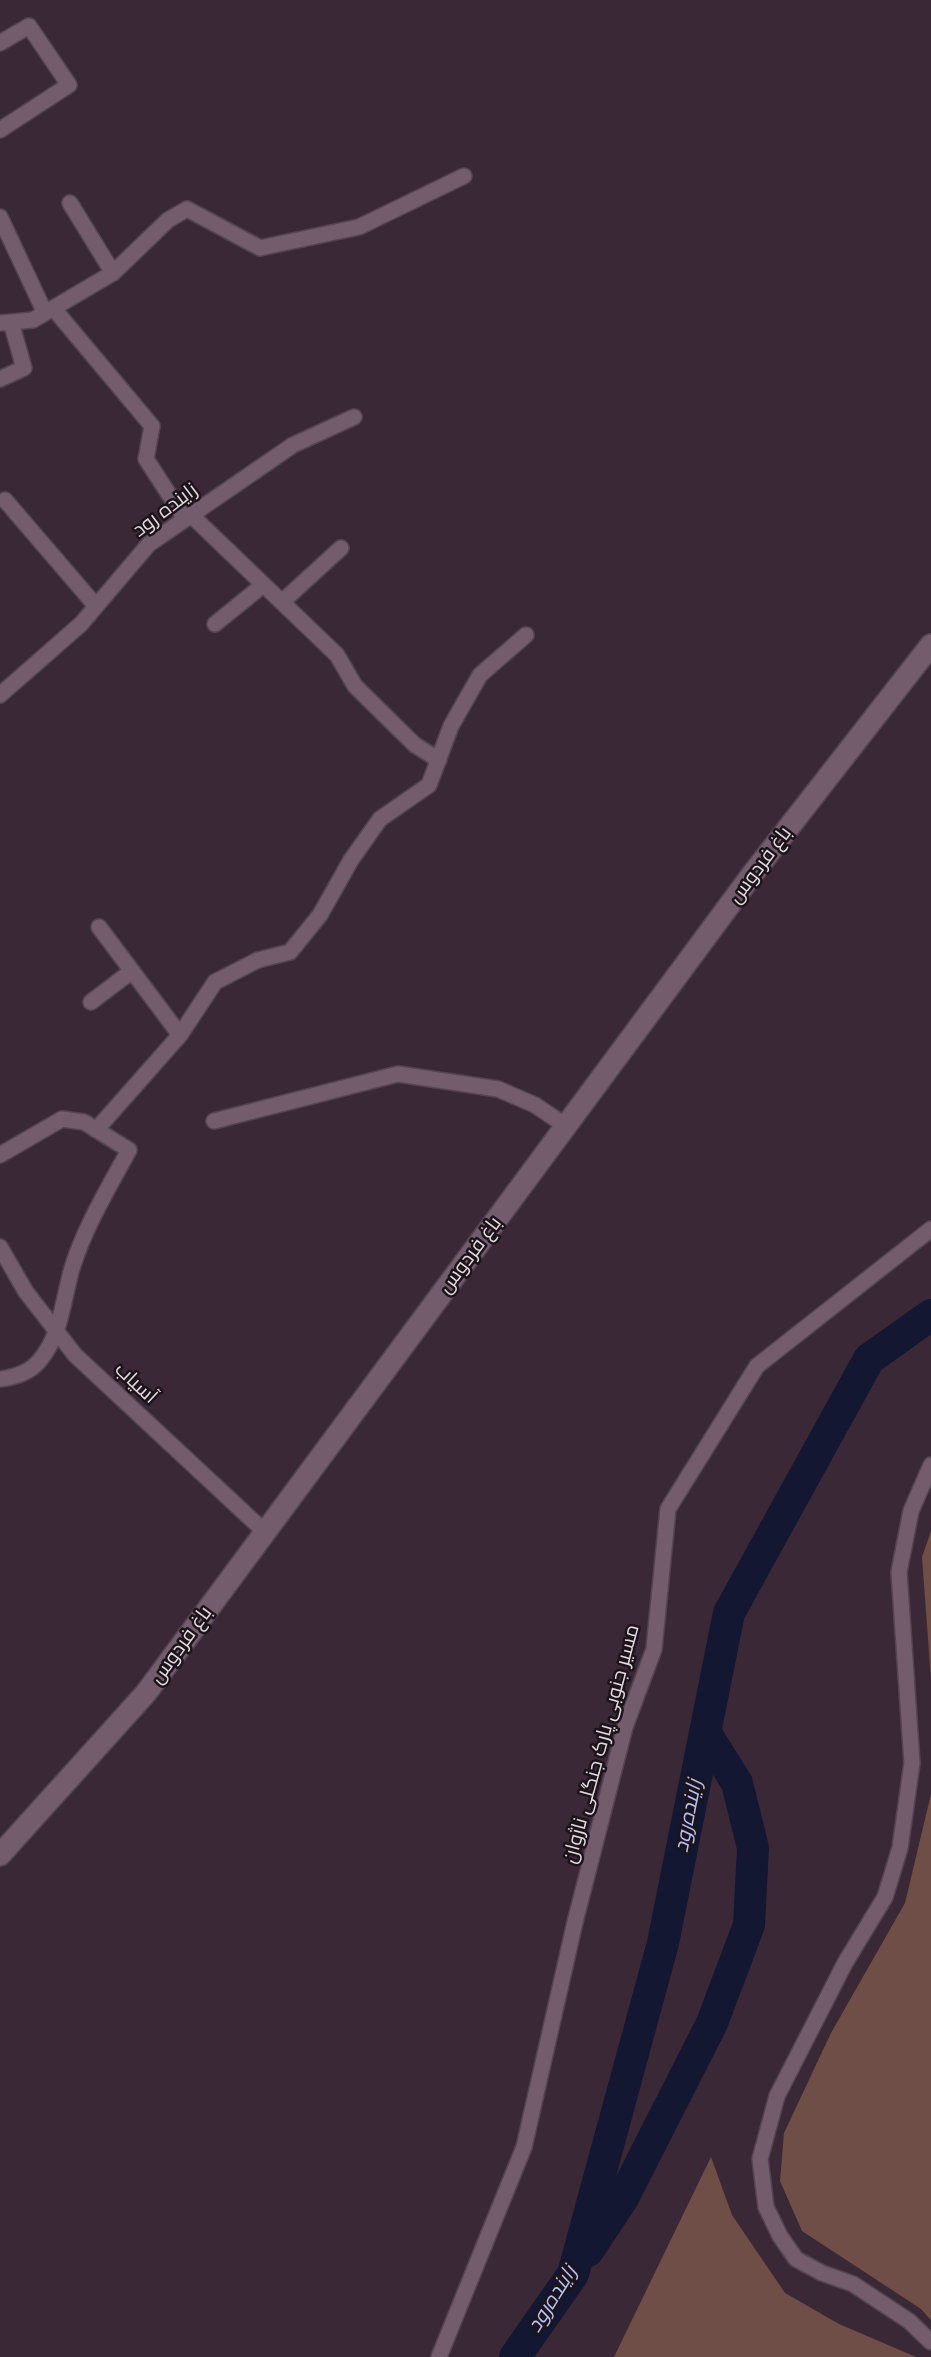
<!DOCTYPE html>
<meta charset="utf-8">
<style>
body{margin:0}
canvas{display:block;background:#3b2836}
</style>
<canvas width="931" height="2357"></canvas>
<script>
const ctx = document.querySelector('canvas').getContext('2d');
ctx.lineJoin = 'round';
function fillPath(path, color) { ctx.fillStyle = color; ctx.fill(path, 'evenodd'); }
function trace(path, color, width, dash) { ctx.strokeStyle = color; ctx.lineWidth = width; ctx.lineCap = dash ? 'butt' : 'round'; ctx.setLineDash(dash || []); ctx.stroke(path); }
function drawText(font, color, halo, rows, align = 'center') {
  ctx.font = font + ' "Public Sans",Cairo,sans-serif'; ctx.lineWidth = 5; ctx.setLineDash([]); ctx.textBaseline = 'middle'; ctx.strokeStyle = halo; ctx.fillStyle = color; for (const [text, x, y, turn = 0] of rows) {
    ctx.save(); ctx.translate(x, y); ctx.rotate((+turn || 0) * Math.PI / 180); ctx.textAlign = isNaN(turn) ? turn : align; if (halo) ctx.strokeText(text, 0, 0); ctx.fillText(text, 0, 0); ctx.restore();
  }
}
fillPath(new Path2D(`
 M931,1531V1680L922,1557Z
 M931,1794V2320L921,2309L802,2231L780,2181L784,2133L831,2033L905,1903Z
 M711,2157L732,2215L785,2293L839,2324L916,2357H614Z`), '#6e4e46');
trace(new Path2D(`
 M588,2251L623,2198L712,2023L749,1925L753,1848L737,1783L705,1732
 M515,2357L573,2274L663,1943L729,1613L869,1359L931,1315`), '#141732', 32);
const street = new Path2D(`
 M0,43L29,26L69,85L0,130
 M70,203L113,273
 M0,217L45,313
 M54,309L152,426L146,459L185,519
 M0,323L33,320L113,273L168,220L187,209L260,248L359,227L464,176
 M0,379L24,368L11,322
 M5,500L96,606
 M191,515L337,655L355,686L415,745L439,760
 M282,602L341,548
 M215,624L263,585
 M0,695L81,624L149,544L293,445L354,417
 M99,927L180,1035
 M91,1002L132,971
 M214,1121L398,1074L498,1089L535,1105L566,1126
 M96,1130L180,1035L215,982L258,960L290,952L320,915L351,860L380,819L429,785L451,726L480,675L526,635
 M0,1155L62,1119L84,1122L129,1150C109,1187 86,1225 73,1265C63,1297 62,1334 40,1360C30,1373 15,1377 0,1379
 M0,1247L26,1292L75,1355L265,1532
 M931,1465L911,1511L899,1572L912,1763L900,1848L885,1897L845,1963L777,2096L760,2159L766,2207L780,2236L796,2259L822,2273L853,2284L909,2321L931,2342
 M439,2357L524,2147L575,1922L625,1727L654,1649L668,1509L757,1366L931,1229`);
const secondary = new Path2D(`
 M0,1855L146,1693L751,876L931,645`);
trace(street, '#544450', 18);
trace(secondary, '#544450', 24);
trace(street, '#735d6d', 15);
trace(secondary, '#735d6d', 21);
drawText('20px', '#e6d9e2', '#1c141a', [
 ["زاینده رود",165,510,-37],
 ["باغ فردوس",760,865,-53],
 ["باغ فردوس",470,1255,-53],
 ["آسیاب",136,1383,43],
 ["باغ فردوس",181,1645,-54],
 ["مسیر جنوبی پارک جنگلی ناژوان",601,1744,-75]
]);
drawText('italic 21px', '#b6c0f9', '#1c141a', [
 ["زاینده‌رود",688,1816,-79],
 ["زاینده‌رود",552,2299,-58]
]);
</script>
